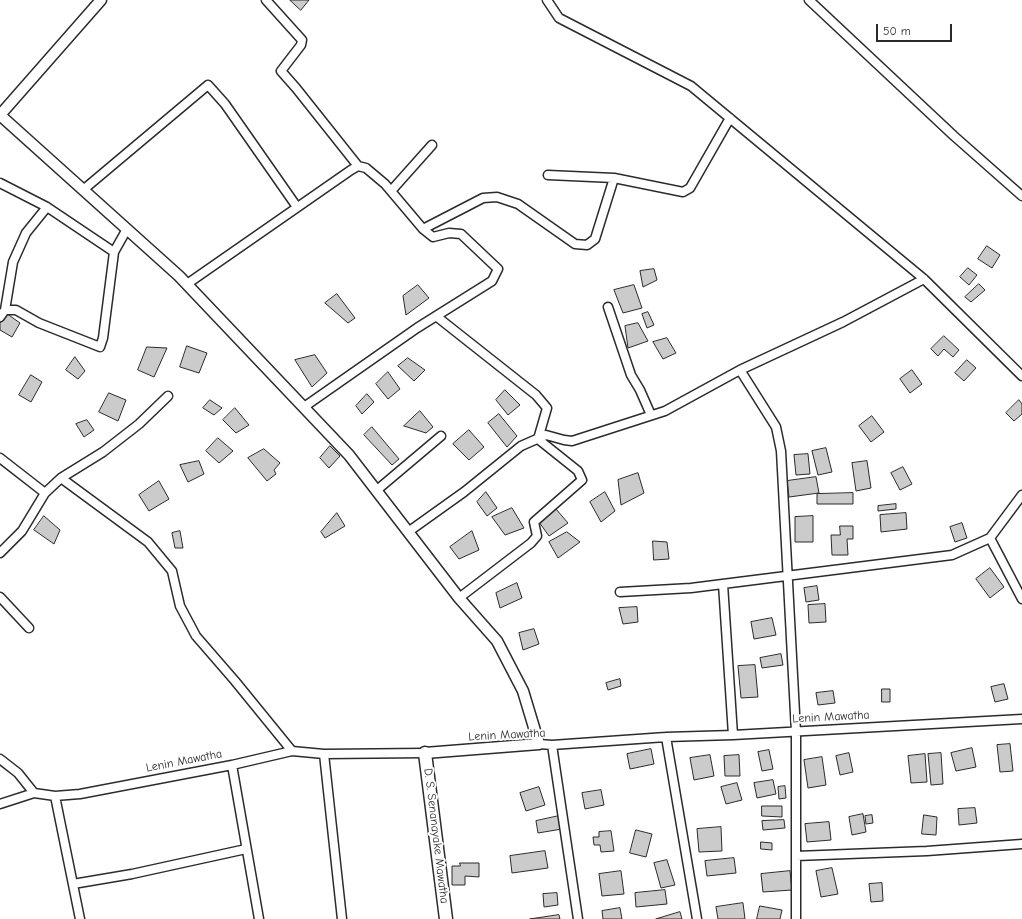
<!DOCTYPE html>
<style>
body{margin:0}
#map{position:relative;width:1022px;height:919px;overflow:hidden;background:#fff;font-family:"Comic Neue",sans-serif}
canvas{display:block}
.scale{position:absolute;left:876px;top:24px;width:76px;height:18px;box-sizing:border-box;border:2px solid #2b2b2b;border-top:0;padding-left:5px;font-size:12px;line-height:14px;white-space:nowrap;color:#2b2b2b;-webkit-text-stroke:3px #fff;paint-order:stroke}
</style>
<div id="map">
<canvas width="1022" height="919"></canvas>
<div class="scale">50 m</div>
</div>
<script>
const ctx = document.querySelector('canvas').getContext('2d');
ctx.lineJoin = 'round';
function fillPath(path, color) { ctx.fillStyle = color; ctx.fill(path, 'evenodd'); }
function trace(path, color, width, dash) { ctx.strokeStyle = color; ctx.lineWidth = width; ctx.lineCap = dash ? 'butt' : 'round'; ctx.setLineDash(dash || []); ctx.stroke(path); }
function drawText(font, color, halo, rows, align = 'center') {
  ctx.font = font + ' "Comic Neue",sans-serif'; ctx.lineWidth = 4; ctx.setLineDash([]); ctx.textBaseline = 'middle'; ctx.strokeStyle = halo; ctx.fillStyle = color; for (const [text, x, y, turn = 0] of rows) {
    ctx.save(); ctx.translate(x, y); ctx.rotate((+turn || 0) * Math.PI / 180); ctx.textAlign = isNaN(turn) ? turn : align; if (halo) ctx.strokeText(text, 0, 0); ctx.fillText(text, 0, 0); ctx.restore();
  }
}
const building = new Path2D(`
 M290,0H309L301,10Z
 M987,246L1000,255L992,268L978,259Z
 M968,268L977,275L969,285L960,277Z
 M654,269L657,280L643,287L640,271Z
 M979,284L985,290L971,302L965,297Z
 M418,285L429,298L406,315L403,296Z
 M634,285L642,308L623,313L614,290Z
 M337,294L355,318L348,323L325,303Z
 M648,312L654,325L647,328L642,314Z
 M6,313L20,323L12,337L0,330V324Z
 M638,323L648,341L628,348L625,326Z
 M944,336L959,350L953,357L944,349L938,356L931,349Z
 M667,338L676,353L663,359L653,342Z
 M187,346L207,353L199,373L180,367Z
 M147,347L167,348L154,377L138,370Z
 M315,355L327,373L312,387L295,360Z
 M75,357L85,371L78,379L66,370Z
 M408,358L425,370L414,381L398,366Z
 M967,360L976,368L964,381L955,373Z
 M912,370L922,384L910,393L900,379Z
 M388,372L400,389L388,399L376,384Z
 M31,375L42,382L31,402L19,395Z
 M505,390L520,405L508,415L496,400Z
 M109,393L126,400L118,421L99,412Z
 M367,394L374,402L362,414L356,406Z
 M210,400L222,408L214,415L203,408Z
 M1019,400L1022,404V414L1014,421L1006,413Z
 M235,408L249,425L236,433L223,420Z
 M420,411L433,427L426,433L404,426Z
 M499,414L517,436L507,447L488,423Z
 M872,416L884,432L871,442L859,426Z
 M87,420L94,430L84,437L76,424Z
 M372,427L399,459L392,465L364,435Z
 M469,430L484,447L469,460L453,444Z
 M218,438L233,451L219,463L206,451Z
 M330,446L340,456L329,468L320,458Z
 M826,448L832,472L818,475L812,451Z
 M264,449L280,463L274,470L276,474L267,481L248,458Z
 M808,454L810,474L796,475L794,455Z
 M199,461L204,474L188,482L180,465Z
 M867,461L871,488L856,491L852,463Z
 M903,467L912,484L900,490L891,473Z
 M638,473L644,493L621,505L618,480Z
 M816,477L819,493L789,497L787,481Z
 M159,481L169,499L149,511L139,495Z
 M486,492L497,508L487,516L477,502Z
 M605,492L615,511L601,522L590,502Z
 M853,493V504H817V494Z
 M896,504V509L878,511V506Z
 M512,508L524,528L505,535L492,517Z
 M556,509L568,523L549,536L539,522Z
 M337,513L345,526L325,538L321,532Z
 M906,513L907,529L881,532L880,515Z
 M44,516L60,530L54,544L34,530Z
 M813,516V542H795V517Z
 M962,523L967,538L955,542L950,527Z
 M840,526H853V539H847L848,555H832L831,535H840Z
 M180,531L183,548H175L172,533Z
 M472,531L479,550L459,559L450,547Z
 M567,532L580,542L558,558L549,542Z
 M653,541L667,542L669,559L654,560Z
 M990,568L1004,587L990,598L976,579Z
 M517,583L522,598L500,608L496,593Z
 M817,586L819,600L806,602L804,588Z
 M825,604L826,622L809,623L808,605Z
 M637,607L638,622L623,624L619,608Z
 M772,618L776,635L754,639L751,622Z
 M534,629L539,644L523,650L519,633Z
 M781,654L783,665L762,668L760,658Z
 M755,665L758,697L741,698L738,666Z
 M620,679L621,686L608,690L606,683Z
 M1004,684L1008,699L995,702L991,687Z
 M882,689H890V702H882Z
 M833,691L835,703L818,705L816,693Z
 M1010,744L1013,771L1000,772L997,745Z
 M972,748L976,767L956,771L951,753Z
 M651,749L654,764L630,769L627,754Z
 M769,750L773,769L762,771L758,752Z
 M849,753L853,772L840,775L836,756Z
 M941,753L943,784L931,785L928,754Z
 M925,754L927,782L911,783L908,756Z
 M710,755L714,776L694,780L690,758Z
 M739,755L740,776H725L724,756Z
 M822,757L826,785L808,788L804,760Z
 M773,780L776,794L757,798L754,783Z
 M737,783L742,800L726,804L721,787Z
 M785,786L786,798L779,799L778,787Z
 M539,787L545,805L526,811L520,793Z
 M601,790L604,805L585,809L582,793Z
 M762,806H782V817L762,816Z
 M975,808L977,823L959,825L958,809Z
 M863,814L866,832L852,835L849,817Z
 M872,815L873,823L866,824L865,816Z
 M924,815L937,817L936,835L922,834Z
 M559,816L562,829L538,833L536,821Z
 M784,820L785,828L763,830L762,821Z
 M829,822L831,840L807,842L805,824Z
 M721,827L722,851L699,852L697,829Z
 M636,830L652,834L646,857L630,853Z
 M611,831L614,851L601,852L600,845H594L593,837H599V832Z
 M761,842L772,843V850L761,849Z
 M545,851L548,868L512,873L510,856Z
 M734,858L736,873L707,876L705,861Z
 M667,860L675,885L661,888L654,863Z
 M460,863H479V877L465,876V885H452V866H460Z
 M832,868L838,894L821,897L816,871Z
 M621,871L624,894L602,896L599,874Z
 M790,871L792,890L763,892L761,874Z
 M882,883L883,901L871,902L869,884Z
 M665,890L667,904L636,907L635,893Z
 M557,893L558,905L544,907L543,894Z
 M743,903L745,919H718L716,907Z
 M760,906L782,910L780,919H757Z
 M620,908L622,919H603L602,911Z
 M680,912L682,919H656Z
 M559,915L560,919H530Z`);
fillPath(building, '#cbcbcb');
trace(building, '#2b2b2b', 1);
const minor = new Path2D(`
 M266,0L302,40L301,45L281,71L296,88L358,166
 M547,0L559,18L691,86L924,279L1022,376
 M809,0L954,136L1022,196
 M548,175L614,178L683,192L690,188L730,118
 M0,183L47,207L114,252
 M83,190L208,85L225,104L297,207
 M391,191L432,145
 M423,229L483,198L497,197L518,204L575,244L587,245L595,239L614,178
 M187,284L351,170L358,166L366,168L385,184L423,229L433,237L449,233L461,234L498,269L492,281L417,328L304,407
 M608,307L631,375L640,390L651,415
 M5,310L13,262L26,233L47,207
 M436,316L536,395L547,408L538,439L578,471L582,480L534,522L537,536L531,543L459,598
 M0,317L5,310H16L39,323L100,347L103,338L114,252L127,229
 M740,370L776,427L781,451L796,732V919
 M0,458L45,493L61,478L148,542L172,571L180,606L196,636L235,681L292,751
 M61,478L103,452L139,424L168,396
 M377,490L441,436
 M408,532L464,492L521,446L546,435L564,440L572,441L665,411L740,370L843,322L924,279
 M990,538L1022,599
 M0,553L22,531L45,493
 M723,584L733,735
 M620,592L691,588L952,555L990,538L1022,495
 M0,597L29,628
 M666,737L697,919
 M539,744L552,745L666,737L733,735L1022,719
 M552,745L578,919
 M324,754L342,919
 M0,759L18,773L34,793
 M232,765L259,919
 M55,796L80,919
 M0,804L34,793L55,796L80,794L232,765L292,751L324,754L425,753
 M796,856L927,851L1022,844
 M73,884L132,874L246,849`);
const tertiary = new Path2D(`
 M101,0L0,115L179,276L349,455L459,598L497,641L523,691L539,744L425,753`);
const secondary = new Path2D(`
 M425,753L446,919`);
trace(minor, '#2b2b2b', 11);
trace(tertiary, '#2b2b2b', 13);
trace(secondary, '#2b2b2b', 15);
trace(minor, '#fff', 8);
trace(tertiary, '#fff', 10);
trace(secondary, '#fff', 12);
drawText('12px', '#2b2b2b', '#fff', [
 ["Lenin Mawatha",831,717,-3],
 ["Lenin Mawatha",507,735,-3],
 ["Lenin Mawatha",184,761,-11],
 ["D. S. Senanayake Mawatha",436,836,83]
]);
</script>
